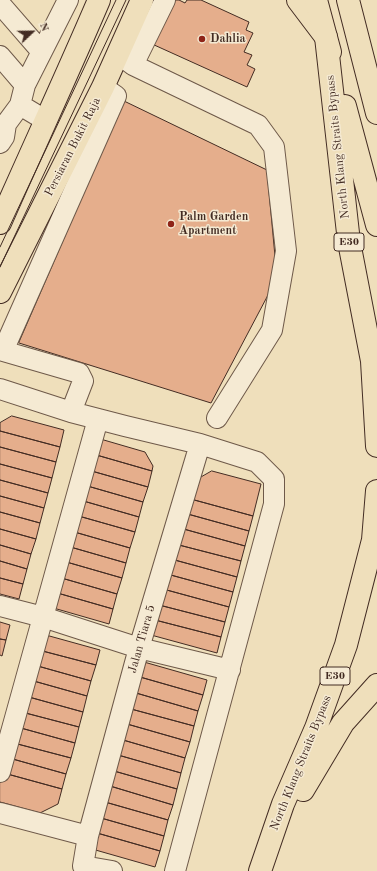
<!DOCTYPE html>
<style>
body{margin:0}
#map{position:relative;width:377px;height:871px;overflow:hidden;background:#efdfbb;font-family:"Old Standard TT",serif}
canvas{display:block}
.north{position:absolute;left:12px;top:12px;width:40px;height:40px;-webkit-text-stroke:3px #f5ead3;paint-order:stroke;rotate:68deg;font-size:11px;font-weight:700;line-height:16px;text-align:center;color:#432c23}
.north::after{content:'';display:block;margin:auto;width:14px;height:18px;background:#432c23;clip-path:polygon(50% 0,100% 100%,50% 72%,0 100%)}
</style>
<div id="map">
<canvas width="377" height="871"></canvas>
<div class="north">N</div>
</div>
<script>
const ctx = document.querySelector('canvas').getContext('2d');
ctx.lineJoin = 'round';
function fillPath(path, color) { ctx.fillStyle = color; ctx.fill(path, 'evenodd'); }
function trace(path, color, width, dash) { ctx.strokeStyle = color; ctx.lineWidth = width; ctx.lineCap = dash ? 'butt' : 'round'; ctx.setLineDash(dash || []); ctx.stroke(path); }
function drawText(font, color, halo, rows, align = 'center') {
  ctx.font = font + ' "Old Standard TT",serif'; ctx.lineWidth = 3; ctx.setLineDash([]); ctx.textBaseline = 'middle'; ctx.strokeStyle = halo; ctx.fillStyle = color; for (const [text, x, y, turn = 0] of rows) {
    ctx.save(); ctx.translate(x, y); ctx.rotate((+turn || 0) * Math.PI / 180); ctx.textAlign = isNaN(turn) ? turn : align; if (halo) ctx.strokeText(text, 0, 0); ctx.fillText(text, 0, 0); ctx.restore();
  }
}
const building = new Path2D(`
 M171,0H179L185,3L187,0H201L249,22L246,30L253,33L244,52L252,55L247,65L255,69L247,87L152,44Z
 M124,101L267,170L277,278L211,403L19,343Z
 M12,416L64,430L60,447L0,431V423Z
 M0,431L60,447L56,462L0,447Z
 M90,436L145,452L153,466L152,471L86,452Z
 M0,447L56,462L52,478L0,464Z
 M86,452L152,471L148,487L81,468Z
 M0,464L52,478L48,493L0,480Z
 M81,468L148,487L143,502L77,483Z
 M212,471L261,484L253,516L187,498L191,483Z
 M0,480L48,493L44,508L0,496Z
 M77,483L143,502L139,517L73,498Z
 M0,496L44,508L40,523L0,512Z
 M73,498L139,517L135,532L68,513Z
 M187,498L253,516L249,531L184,513Z
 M0,512L40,523L36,539L0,529Z
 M68,513L135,532L130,548L64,529Z
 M184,513L249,531L245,546L180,528Z
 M180,528L245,546L241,561L175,544Z
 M0,529L36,539L31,554L0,545Z
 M64,529L130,548L126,563L60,544Z
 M60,544L126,563L122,578L56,559Z
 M175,544L241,561L237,577L171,559Z
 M0,545L31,554L27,569L0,561Z
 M56,559L122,578L117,594L51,575Z
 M171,559L237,577L233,592L167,574Z
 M0,561L27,569L23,584L0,578Z
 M167,574L233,592L229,607L163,589Z
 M51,575L117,594L113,609L47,590Z
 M0,578L23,584L19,599L0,594Z
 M163,589L229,607L225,622L159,605Z
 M47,590L113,609L109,624L43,605Z
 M159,605L225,622L221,637L155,620Z
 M155,620L221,637L217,653L151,635Z
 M0,622L10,625L6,640L0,639Z
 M35,632L100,650L96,665L31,648Z
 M0,639L6,640L2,656L0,655Z
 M31,648L96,665L91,681L27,663Z
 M144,662L207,680L203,695L140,677Z
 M27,663L91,681L87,696L23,678Z
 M140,677L203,695L198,711L136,693Z
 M23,678L87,696L83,712L18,694Z
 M136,693L198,711L194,726L131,709Z
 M18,694L83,712L79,727L14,710Z
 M131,709L194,726L190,742L127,724Z
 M14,710L79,727L75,743L10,725Z
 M127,724L190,742L185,758L123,740Z
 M10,725L75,743L71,758L6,741Z
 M123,740L185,758L181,773L118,755Z
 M6,741L71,758L66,774L2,756Z
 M118,755L181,773L177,789L114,771Z
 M2,756L66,774L62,789L0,772Z
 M114,771L177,789L173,805L110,786Z
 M0,772L62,789L58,804L40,813L0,802Z
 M110,786L173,805L168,820L105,802Z
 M105,802L168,820L164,836L101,818Z
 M101,818L164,836L160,851L97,833Z
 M97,833L160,851L155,867L92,849Z`);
fillPath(building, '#e5ae8c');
trace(building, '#432c23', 1);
const minor = new Path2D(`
 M1,5L41,51
 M118,54L133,65L258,125L274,147L286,251L272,330L217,418
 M0,56L25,85
 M133,65L165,0
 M20,105L45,120
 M0,143L4,137L6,124L20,105L25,85L68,0
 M0,389L71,412L125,426L200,444L257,462L274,479V504L175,871
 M71,412L83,381L79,373L3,351L116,96L103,87
 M0,606L43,617L139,648L230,670
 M0,772L98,419
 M0,813L88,836
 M112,871L83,866L88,836L139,648L200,444`);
const major = new Path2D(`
 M298,0L326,37
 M0,223C33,148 67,75 99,0
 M0,292L103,87L142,0`);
const highway = new Path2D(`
 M316,0L330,52
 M348,0L377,113
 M326,37L349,242L372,361L377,446
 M345,106L377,225
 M303,790L343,723L377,685
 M260,871L283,804L316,728L346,645L373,540L377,491`);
trace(minor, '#6e5949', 22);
trace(major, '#432c23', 24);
trace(highway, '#432c23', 24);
trace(minor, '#f5ead3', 20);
trace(major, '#efdfbb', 22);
trace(highway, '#efdfbb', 22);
trace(new Path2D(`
 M0,247L116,0
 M0,267L126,0`), '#432c23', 1);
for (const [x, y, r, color] of [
 [202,39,4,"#8f2418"],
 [171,224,4,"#8f2418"]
]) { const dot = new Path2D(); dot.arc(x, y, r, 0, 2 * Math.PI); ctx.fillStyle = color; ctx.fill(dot); trace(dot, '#f5ead3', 1.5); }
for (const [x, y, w] of [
 [349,242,30],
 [335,676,30]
]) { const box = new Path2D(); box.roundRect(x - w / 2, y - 9, w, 18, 3); ctx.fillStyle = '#f5ead3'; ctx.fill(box); trace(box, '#432c23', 1); }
drawText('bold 11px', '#432c23', null, [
 ["E30",349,242],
 ["E30",335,676]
]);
drawText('bold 12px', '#432c23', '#f5ead3', [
 ["Dahlia",210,39],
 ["Palm Garden",179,217],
 ["Apartment",179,231]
], 'left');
drawText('12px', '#432c23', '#f5ead3', [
 ["Persiaran Bukit Raja",73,147,-63],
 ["North Klang Straits Bypass",338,147,-96],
 ["Jalan Tiara 5",142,639,-74],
 ["North Klang Straits Bypass",301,763,-68]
]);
</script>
